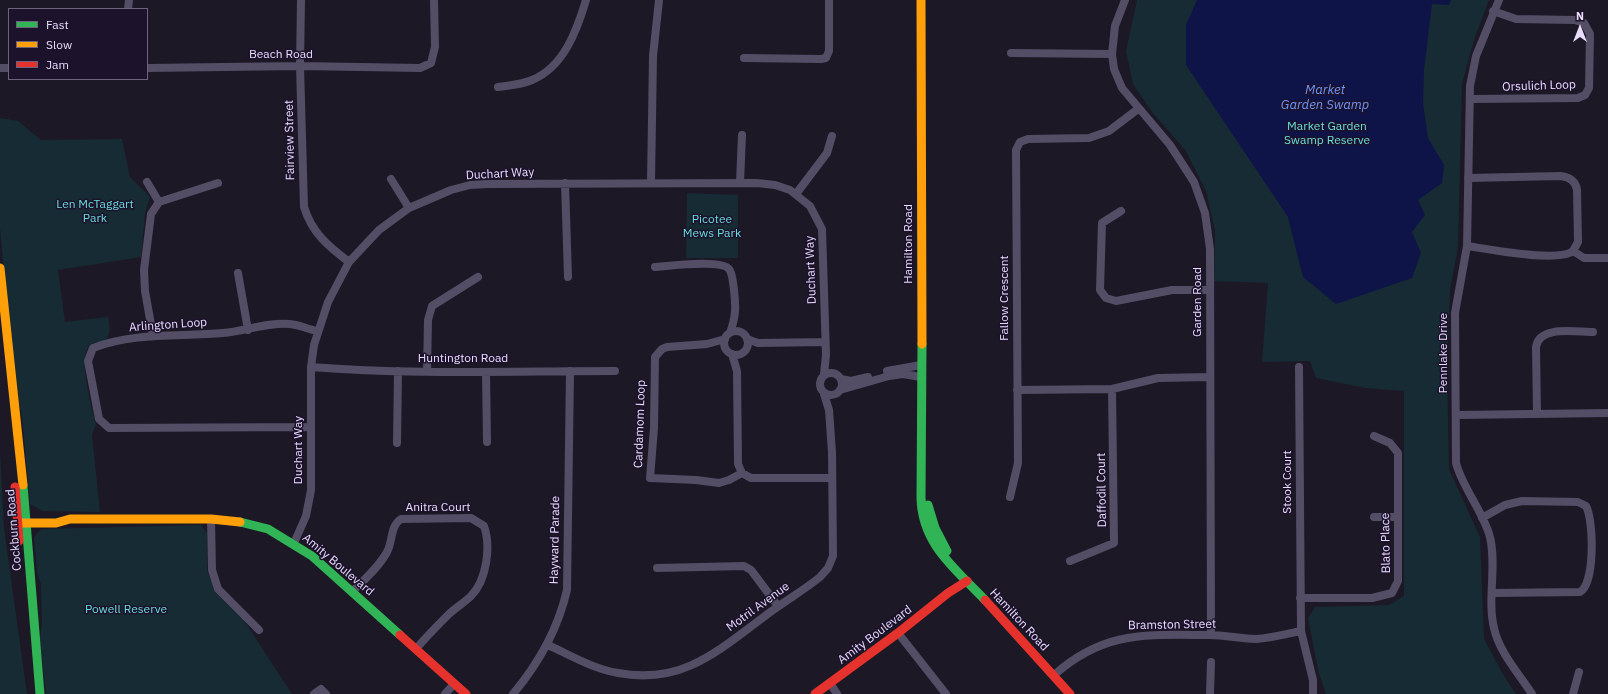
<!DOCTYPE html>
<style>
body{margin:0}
#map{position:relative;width:1608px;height:694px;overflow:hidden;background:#1d1825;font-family:"IBM Plex Sans",sans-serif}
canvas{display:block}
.legend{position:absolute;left:8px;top:8px;width:140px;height:72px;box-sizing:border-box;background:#1c122b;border:1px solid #6e637f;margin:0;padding:5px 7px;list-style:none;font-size:12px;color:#e9ddfe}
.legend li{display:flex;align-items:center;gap:8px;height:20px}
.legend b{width:20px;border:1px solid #6e637f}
.north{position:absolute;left:1560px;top:8px;width:40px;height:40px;-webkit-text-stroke:3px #1c122b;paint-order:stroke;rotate:0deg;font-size:11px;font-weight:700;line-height:16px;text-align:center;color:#e9ddfe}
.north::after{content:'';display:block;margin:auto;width:14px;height:18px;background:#e9ddfe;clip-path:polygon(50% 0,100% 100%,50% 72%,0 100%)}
</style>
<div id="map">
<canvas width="1608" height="694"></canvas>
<ul class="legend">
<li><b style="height:5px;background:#30b455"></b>Fast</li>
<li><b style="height:5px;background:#ff9f0a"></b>Slow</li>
<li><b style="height:5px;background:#e5322d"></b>Jam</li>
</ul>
<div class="north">N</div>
</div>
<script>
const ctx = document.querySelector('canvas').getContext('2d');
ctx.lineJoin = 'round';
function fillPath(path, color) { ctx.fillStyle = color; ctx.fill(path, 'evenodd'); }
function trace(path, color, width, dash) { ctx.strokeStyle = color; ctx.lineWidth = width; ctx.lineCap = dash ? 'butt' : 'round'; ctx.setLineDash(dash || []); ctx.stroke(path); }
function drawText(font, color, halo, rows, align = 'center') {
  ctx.font = font + ' "IBM Plex Sans",sans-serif'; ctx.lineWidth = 3; ctx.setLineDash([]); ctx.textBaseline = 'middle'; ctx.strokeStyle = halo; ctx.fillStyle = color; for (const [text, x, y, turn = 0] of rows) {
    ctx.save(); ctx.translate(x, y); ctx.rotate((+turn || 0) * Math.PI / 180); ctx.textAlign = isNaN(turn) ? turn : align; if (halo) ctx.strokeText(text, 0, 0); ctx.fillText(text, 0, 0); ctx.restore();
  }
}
fillPath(new Path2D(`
 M1137,0H1489L1474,40L1462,84L1458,247L1450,290L1447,370L1449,469L1480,537L1484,639L1504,676L1516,694H1326L1318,670L1308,618L1315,607L1389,605L1404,596V391L1365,388L1316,378L1310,361L1262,362L1268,283L1214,281L1215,231L1206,191L1186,151L1152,112L1133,84L1126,51Z
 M0,118L18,121L41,140L122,139L130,177L150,197L145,214L141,257L58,270L65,322L108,317L110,330L106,341C102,342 95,342 91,344C76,355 92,408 96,425L92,435L100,512L42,511L30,504L22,416L14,380L0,228Z
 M687,193L738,195V258H686Z
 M0,449L4,528L27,694H0Z
 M201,525L207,533V570L215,592L243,619L292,694H46L40,638L42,624L41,585L37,572L34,537L41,529Z`), '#162b33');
fillPath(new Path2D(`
 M1197,0H1451L1449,5L1432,4L1424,70L1423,103L1428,138L1444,165L1442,183L1418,200L1425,215L1412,232L1421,253L1412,278L1336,304L1303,277L1288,217L1186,65V25Z`), '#0e1447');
trace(new Path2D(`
 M301,0L300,66L304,207C312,233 328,246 349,262
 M1125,0L1115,26L1112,54L1114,69L1122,88L1170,145L1194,182L1205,213L1210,249L1211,635
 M1499,0L1476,56L1470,86L1467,246L1455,313L1456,463C1463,489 1483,511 1490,537C1497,567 1487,599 1494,628C1499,652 1519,674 1532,694
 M128,9L129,0
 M1011,53L1112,54
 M744,58L821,59L826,58L829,51V0
 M0,68H9
 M147,68L300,66L420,68L431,63L435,47L434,0
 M498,87C510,85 521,85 532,80C564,67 577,30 586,0
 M1470,99L1578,98L1585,95L1589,88L1590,34L1584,23L1575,20L1516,19L1493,11
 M391,179L409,208
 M147,182L159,202
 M651,182L653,56L659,0
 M565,183L568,277
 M740,183L742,135
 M796,194L827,153L832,136
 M1121,211L1102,223L1100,290L1106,298L1116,301L1172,290H1210
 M1467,246C1487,249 1558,263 1573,251L1578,242L1577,190C1576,181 1569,177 1561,176L1468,178
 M1573,251L1584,258H1608
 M655,267C669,266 721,259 729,269C733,274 733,284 734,290C736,307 736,316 730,333
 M238,273L248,330
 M724 343a12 12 0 1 1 24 0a12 12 0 1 1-24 0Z
 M153,336L145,291L144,270L151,214L159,202L218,183
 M725,339L707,344L667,347L662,349L655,357L654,428L650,478L696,480L719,483L729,480L742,473
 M747,339L758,343L825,342
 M732,354L737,371L738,464L742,473L751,478H832
 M311,367C412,375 514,371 615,371
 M1299,367L1301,631L1313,680V694
 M427,371L428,320L432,306L478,277
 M887,371L921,365
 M486,372L487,442
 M820 384a11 11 0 1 1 22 0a11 11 0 1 1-22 0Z
 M841,379L851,381L868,377
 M840,390L889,376L903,374L921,377
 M1017,390L1112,389L1158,378L1209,377
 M1537,414L1536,347C1539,325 1576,332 1593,332
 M1457,415L1608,413
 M311,427L109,428L99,419L88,361L93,348C134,332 180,337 223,333C245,331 268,322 290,324C299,325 308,329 317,331
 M397,443L398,371
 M1010,497L1018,463L1016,150L1020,142L1028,139L1089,138L1109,131L1138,109
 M1374,517H1397
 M1482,518L1505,505L1522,501L1578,502L1586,506C1594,521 1595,584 1580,592L1493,593
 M211,519L212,570L218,589L259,630
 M294,543L306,516L311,490V367L314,345L328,302L349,262L379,230L409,208L451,190L470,185L488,184L757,183L775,185L790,190L810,206L822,229L826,355L824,374
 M1070,561L1114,543L1112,389
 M657,568L744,566L751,570L778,606
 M352,592C364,580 379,567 387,552C393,541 390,526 401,519L471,518L484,526C491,546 487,580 471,596C464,603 455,608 448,615C437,626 426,637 416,649
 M1300,598H1372L1392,593L1398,581V453L1390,443L1374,436
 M898,633L946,694
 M548,645C570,655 593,669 618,673C682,685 718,651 765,616C783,602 803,591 820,577L828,568L833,556L832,452L829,410L824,394
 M1054,675C1105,630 1146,635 1210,635C1226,635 1241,639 1256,639C1271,638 1286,634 1301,631
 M830,683L837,694
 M314,694L321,689L326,694
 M445,694L454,684
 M513,694C539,663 558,629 567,590L570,371
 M1210,694L1211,662
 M1573,694L1579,672`), '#544d66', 8);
trace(new Path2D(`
 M922,344L921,498C922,545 956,569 985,600
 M23,485L40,694
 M928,505L935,528L947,551
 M240,522L268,529L312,556L400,635`), '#30b455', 9);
trace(new Path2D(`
 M921,0L922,344
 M0,268L23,485
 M19,523H56L70,519H211L240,522`), '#ff9f0a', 9);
trace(new Path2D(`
 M15,487L19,541
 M985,600L1070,694
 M400,635L466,694
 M815,694L898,633L948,593L967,581`), '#e5322d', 9);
drawText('12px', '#e9ddfe', '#1c122b', [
 ["Beach Road",281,55],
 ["Orsulich Loop",1539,86,-2],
 ["Fairview Street",290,140,-91],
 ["Duchart Way",500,174,-3],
 ["Hamilton Road",909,244,-90],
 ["Duchart Way",811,270,-92],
 ["Fallow Crescent",1005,298,-90],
 ["Garden Road",1198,302,-90],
 ["Arlington Loop",168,325,-4],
 ["Pennlake Drive",1444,353,-90],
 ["Huntington Road",463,359],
 ["Cardamom Loop",640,424,-88],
 ["Duchart Way",299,450,-90],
 ["Stook Court",1288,482,-90],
 ["Daffodil Court",1102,490,-91],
 ["Anitra Court",438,508],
 ["Cockburn Road",14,530,-95],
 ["Hayward Parade",555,540,-89],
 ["Blato Place",1386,543,-91],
 ["Amity Boulevard",338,565,40],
 ["Motril Avenue",758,607,-36],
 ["Hamilton Road",1019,620,47],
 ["Bramston Street",1172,625,-1],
 ["Amity Boulevard",875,635,-37]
]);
drawText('12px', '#68dfde', '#1c122b', [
 ["Market Garden",1327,127],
 ["Swamp Reserve",1327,141],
 ["Len McTaggart",95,205],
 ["Park",95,219],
 ["Picotee",712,220],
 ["Mews Park",712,234],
 ["Powell Reserve",126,610]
]);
drawText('italic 13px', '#6d96fc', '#1c122b', [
 ["Market",1325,90],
 ["Garden Swamp",1325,105]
]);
</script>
